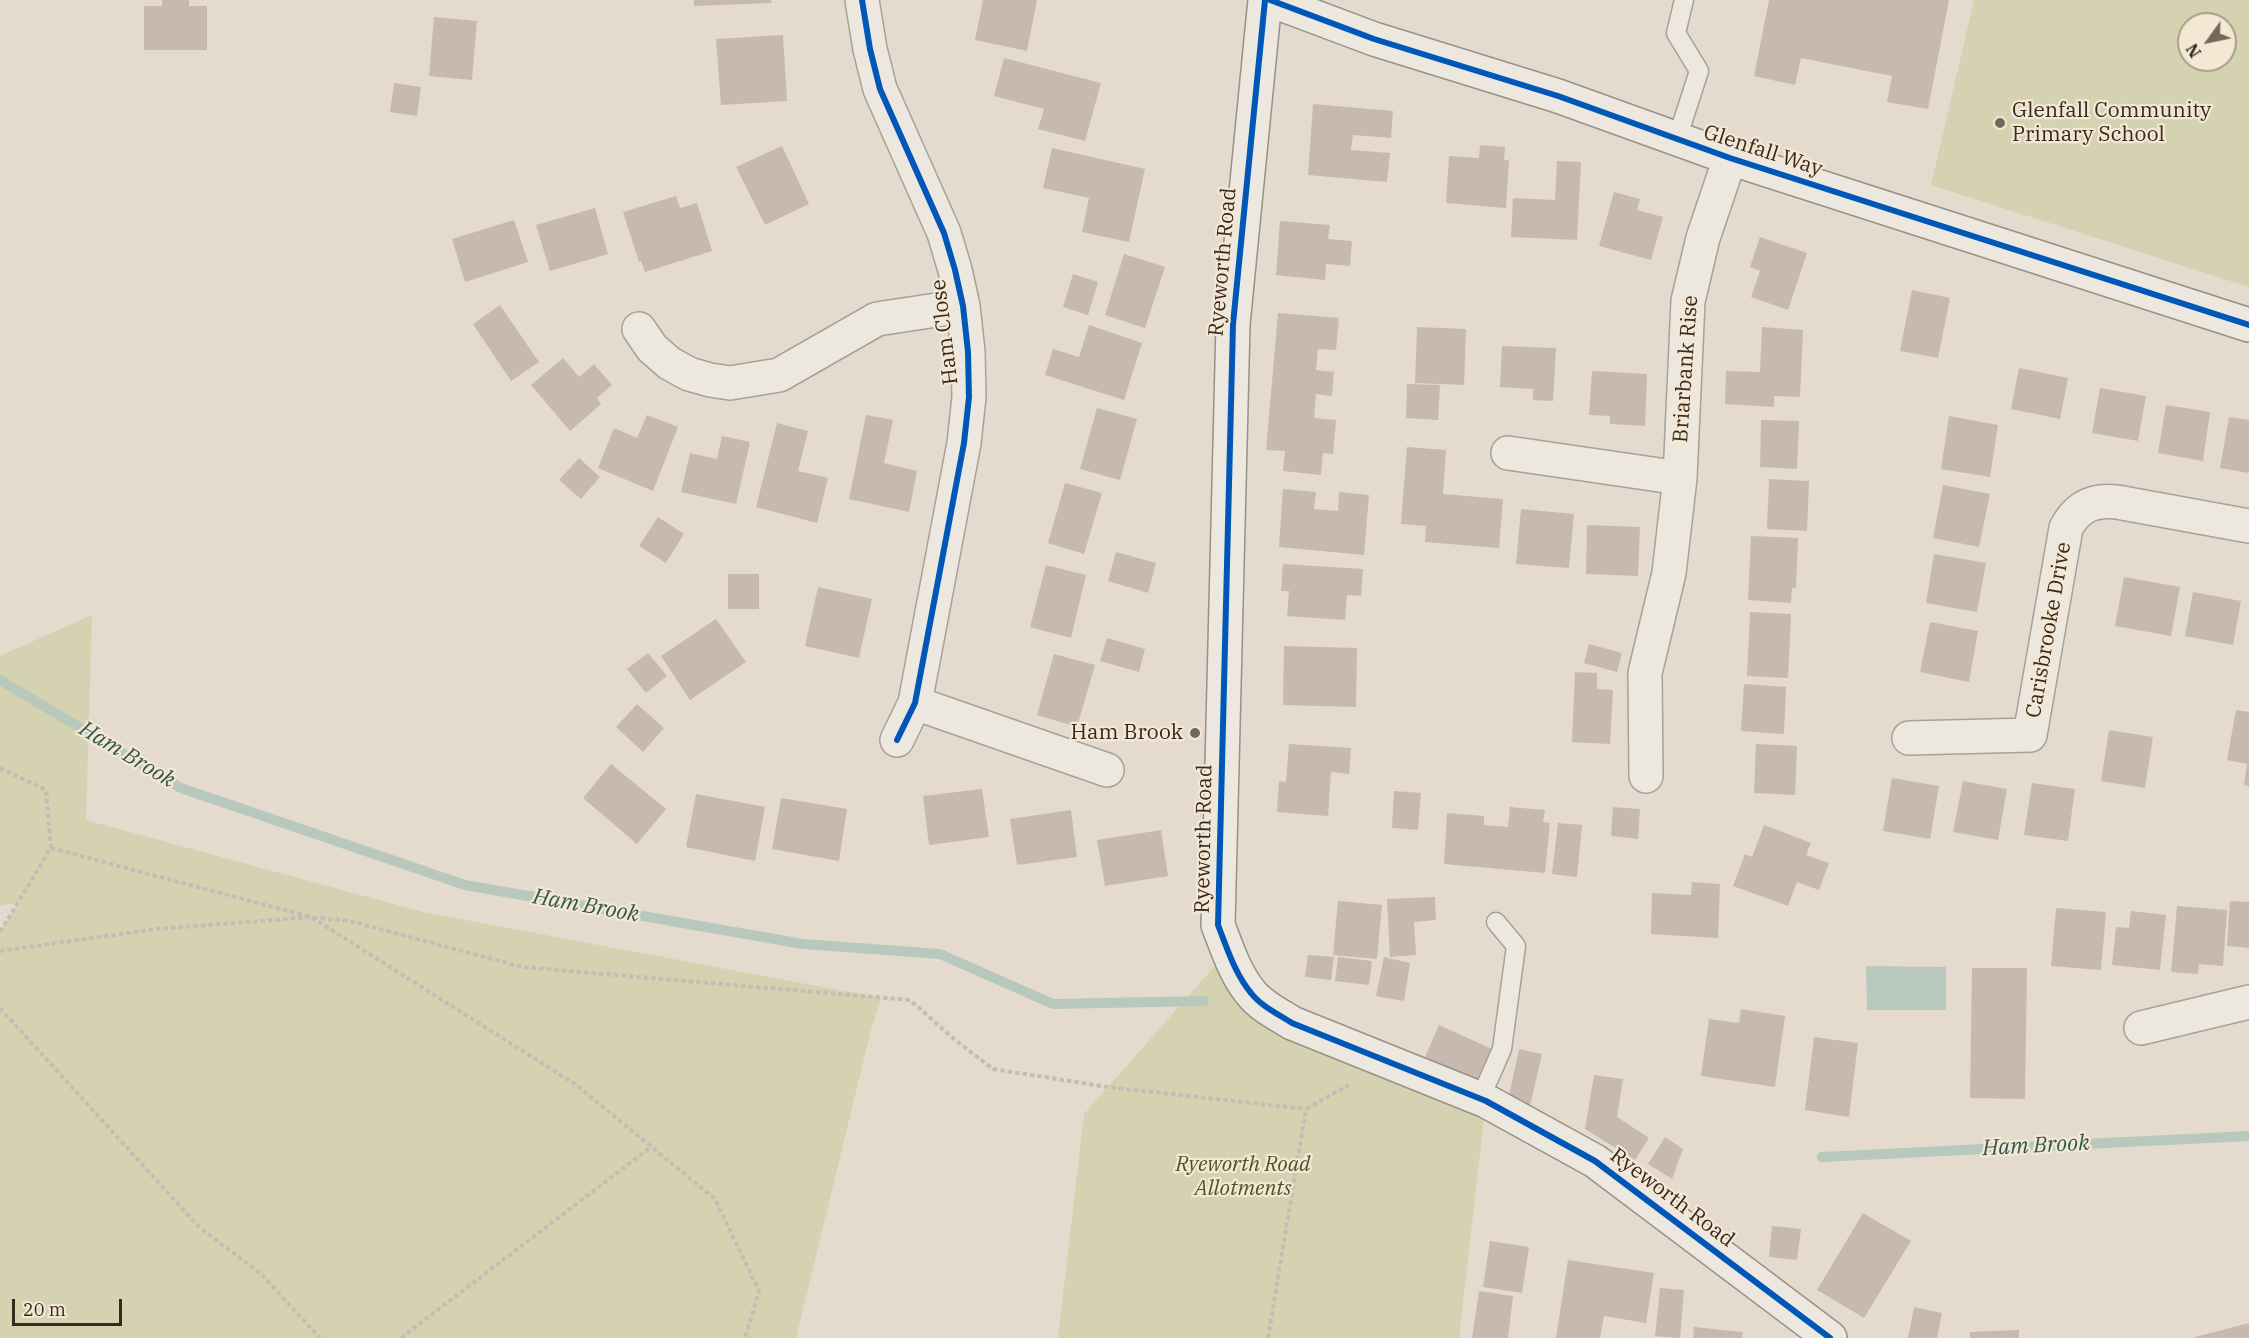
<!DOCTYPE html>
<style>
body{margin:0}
#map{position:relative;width:2249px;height:1338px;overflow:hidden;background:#e4dbce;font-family:"IBM Plex Serif",serif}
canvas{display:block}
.north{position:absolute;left:2177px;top:12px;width:60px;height:60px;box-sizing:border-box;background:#f4e8d5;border:2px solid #a89c8c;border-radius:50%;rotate:237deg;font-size:16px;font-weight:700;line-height:24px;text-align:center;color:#37291f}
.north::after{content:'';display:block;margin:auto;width:21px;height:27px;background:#74675c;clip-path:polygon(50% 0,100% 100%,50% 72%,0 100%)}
.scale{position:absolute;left:12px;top:1299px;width:110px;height:27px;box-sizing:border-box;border:3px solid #37291f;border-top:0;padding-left:8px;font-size:18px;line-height:21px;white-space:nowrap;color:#37291f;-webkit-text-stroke:4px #f4e8d5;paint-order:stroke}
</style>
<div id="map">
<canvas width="2249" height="1338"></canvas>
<div class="north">N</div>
<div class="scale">20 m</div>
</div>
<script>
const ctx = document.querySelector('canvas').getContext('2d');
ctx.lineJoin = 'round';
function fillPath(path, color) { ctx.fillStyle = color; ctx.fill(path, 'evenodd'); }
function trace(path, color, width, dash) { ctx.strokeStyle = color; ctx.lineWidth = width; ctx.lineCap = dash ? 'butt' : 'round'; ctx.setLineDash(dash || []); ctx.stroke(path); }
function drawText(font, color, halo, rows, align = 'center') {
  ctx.font = font + ' "IBM Plex Serif",serif'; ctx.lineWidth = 4.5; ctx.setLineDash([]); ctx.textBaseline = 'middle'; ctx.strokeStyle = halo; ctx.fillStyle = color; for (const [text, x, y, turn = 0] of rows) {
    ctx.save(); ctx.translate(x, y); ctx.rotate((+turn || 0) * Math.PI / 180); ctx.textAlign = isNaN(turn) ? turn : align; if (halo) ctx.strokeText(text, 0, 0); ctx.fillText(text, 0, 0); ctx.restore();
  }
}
fillPath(new Path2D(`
 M1974,0H2249V287L1931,185ZM2189,24H2225V60H2189Z
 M92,615L86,820L423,912L881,998L871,1030L796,1338H0V932L19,902L0,906V656Z
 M1228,951L1243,980L1486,1101L1459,1338H1058L1084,1114Z`), '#d5d2b1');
fillPath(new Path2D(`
 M1866,966L1946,967V1010H1867Z`), '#b9c8bd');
trace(new Path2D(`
 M0,680L181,788L465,885L803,944L940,954L1053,1004L1204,1001
 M1822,1157L2249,1136`), '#b9c8bd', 10);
fillPath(new Path2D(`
 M162,0H189V6H207V50H144V6H162Z
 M694,0H771L772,3L694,6Z
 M983,0H1037L1027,51L975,40Z
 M1769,0H1949L1928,109L1887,102L1892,76L1801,58L1795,85L1754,76Z
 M434,17L477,21L472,80L429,76Z
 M783,35L787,101L721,105L716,39Z
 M1004,58L1101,83L1085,141L1038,129L1044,109L994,96Z
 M394,83L421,87L417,116L390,112Z
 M1313,104L1393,111L1391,138L1353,135L1351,150L1390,153L1387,182L1308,175Z
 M1480,145L1505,147L1504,160H1509L1506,208L1446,203L1449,156L1479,158Z
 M782,146L809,204L765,225L736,167Z
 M1052,148L1145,169L1129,242L1082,232L1089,198L1043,188Z
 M1557,161L1581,162L1577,240L1511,237L1513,198L1555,200Z
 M1614,192L1640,199L1637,210L1663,217L1651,260L1599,246Z
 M676,196L680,208L697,203L712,251L645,272L641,261L639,262L623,212Z
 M595,208L608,254L550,271L536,225Z
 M514,220L528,262L465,282L452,239Z
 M1280,221L1330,225L1328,239L1352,241L1350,266L1326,264L1325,280L1276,275Z
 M1760,237L1807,253L1788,310L1751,297L1760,271L1750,267Z
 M1124,254L1165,267L1145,328L1105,315Z
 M1073,274L1098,282L1088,315L1063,307Z
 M1912,290L1950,298L1938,358L1900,351Z
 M500,305L539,362L511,381L473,324Z
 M1278,313L1339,318L1336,350L1318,349L1316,370L1334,372L1332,396L1316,394L1314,418L1336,420L1333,454L1323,453L1321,475L1283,471L1285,451L1266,450Z
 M1089,325L1142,343L1124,400L1045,375L1053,349L1079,357Z
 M1417,327L1466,329L1464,385L1415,383Z
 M1762,327L1803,330L1800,397L1774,396V407L1725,404L1726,371L1760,372Z
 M1502,346L1556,348L1553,401L1533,400V389L1500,387Z
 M563,358L579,377L594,364L612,385L597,398L601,404L570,431L531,385Z
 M2019,368L2068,378L2060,419L2011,409Z
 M1592,371L1647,374L1645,426L1610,424V416L1589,415Z
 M1407,384L1440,385L1438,420L1406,418Z
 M2100,388L2146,396L2138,441L2092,433Z
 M2166,405L2210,412L2203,461L2158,453Z
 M1097,408L1137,419L1120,480L1080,469Z
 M647,415L678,427L653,491L598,468L614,428L637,438Z
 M866,415L893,420L884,463L917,471L909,512L849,499Z
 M1949,416L1998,425L1990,477L1941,469Z
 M2229,417L2249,420V473L2220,468Z
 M1761,420L1799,421L1797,469L1760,467Z
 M777,423L808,431L798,471L828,478L817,523L756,507Z
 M722,436L750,442L736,504L681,492L690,453L717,459Z
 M1407,447L1446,450L1443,494L1503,499L1499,548L1425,542L1426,526L1401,524Z
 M579,458L600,477L581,499L559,480Z
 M1769,479L1809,481L1807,531L1767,529Z
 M1065,483L1102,493L1084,554L1048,543Z
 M1943,485L1990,494L1979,547L1933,538Z
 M1283,489L1316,492L1314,509L1338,511L1339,492L1369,495L1364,555L1279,547Z
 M1521,509L1574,514L1569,568L1516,564Z
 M658,517L684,534L666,563L639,546Z
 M1587,525L1640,527L1638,576L1586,574Z
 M1751,536L1798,538L1796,588H1792L1791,603L1748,600Z
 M1116,552L1156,563L1148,593L1108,581Z
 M1934,554L1986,563L1977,612L1926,603Z
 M1283,564L1363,569L1361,596L1347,595L1345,620L1287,616L1289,591H1281Z
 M1046,565L1086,575L1071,638L1030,627Z
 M728,574H759V609H728Z
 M2124,577L2180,587L2171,636L2115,626Z
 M818,587L872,599L859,658L805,646Z
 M2193,592L2241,601L2233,645L2185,636Z
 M1750,612L1791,614L1788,678L1747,676Z
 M716,619L746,662L690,700L661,656Z
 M1930,622L1978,631L1969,682L1920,672Z
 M1107,638L1145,649L1139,672L1100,661Z
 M1589,644L1622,653L1617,672L1584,663Z
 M1284,646L1357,648L1356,707L1283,705Z
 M648,653L667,676L646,693L627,669Z
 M1054,654L1095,665L1077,727L1037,715Z
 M1575,672L1597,673V689L1613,690L1610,744L1572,742Z
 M1744,684L1786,687L1784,734L1741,731Z
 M637,704L664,728L643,752L616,727Z
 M2236,710L2249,712V786L2244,785L2247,764L2227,760Z
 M2109,730L2153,737L2145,788L2101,781Z
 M1289,744L1351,748L1349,774L1331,772L1328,816L1277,812L1279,781L1286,782Z
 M1756,744L1797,746L1795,795L1754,793Z
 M611,764L666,809L637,844L583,798Z
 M1892,778L1939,786L1930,839L1883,831Z
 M1963,781L2007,789L1998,840L1953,832Z
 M2032,783L2075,789L2068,841L2024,835Z
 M982,789L989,837L929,845L923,796Z
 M1394,791L1421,793L1418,830L1392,828Z
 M696,794L765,807L755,861L686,847Z
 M781,798L847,809L839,861L772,849Z
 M1510,807L1545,810L1543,822L1550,823L1545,873L1444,864L1447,813L1484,816V825L1508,827Z
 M1613,807L1640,809L1638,839L1611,836Z
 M1071,810L1077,857L1017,865L1010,819Z
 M1558,823L1582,825L1577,877L1552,874Z
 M1764,825L1811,843L1806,855L1829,863L1819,890L1797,882L1788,906L1733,886L1745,854L1752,857Z
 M1161,830L1168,876L1105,886L1097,840Z
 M1692,882L1720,884L1718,938L1651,934L1652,893L1691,895Z
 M1435,897L1436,920L1414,922L1416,955L1390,957L1387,899Z
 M1338,901L1382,905L1377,959L1333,955Z
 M2230,901L2249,902V948L2227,946Z
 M2177,906L2227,910L2223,966L2199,964L2198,974L2171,972Z
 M2056,908L2106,912L2101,970L2051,966Z
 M2131,911L2166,915L2160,970L2112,965L2116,927L2129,928Z
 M1308,955L1334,957L1331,980L1305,977Z
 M1338,957L1372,961L1369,985L1335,981Z
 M1384,957L1410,963L1404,1001L1376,996Z
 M1972,968H2027L2025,1099L1970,1098Z
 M1741,1009L1785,1016L1775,1087L1701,1076L1709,1019L1739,1023Z
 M1439,1025L1492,1049L1478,1080L1425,1057Z
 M1814,1037L1858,1043L1849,1117L1805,1110Z
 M1519,1049L1542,1054L1530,1106L1509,1096Z
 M1594,1075L1623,1079L1617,1117L1649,1138L1635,1160L1585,1129Z
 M1665,1137L1683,1149L1672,1179L1648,1164Z
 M1863,1213L1911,1241L1864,1318L1817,1290Z
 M1772,1226L1801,1229L1797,1260L1769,1257Z
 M1490,1241L1529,1247L1522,1293L1483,1287Z
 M1568,1260L1654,1273L1646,1323L1604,1316L1600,1338H1556Z
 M1660,1288L1684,1290L1680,1338L1655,1336Z
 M1479,1291L1513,1296L1508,1338H1472Z
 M1914,1307L1942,1313L1937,1338H1908Z
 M2249,1323V1338H2195V1337Z
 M1694,1327L1743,1332L1742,1338H1693Z
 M2019,1330V1338H1970V1332Z`), '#c7b9af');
const lane = new Path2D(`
 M1677,139L1699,71L1676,33L1684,0
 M1480,1099L1502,1049L1516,946L1496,922`);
const street = new Path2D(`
 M862,0L870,49L880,89L944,233L955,270L963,306L968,352L969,397L964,443L915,703L897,740
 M639,329L652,348L669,363L689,374L710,380L730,383L779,375L877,319L963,306
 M1508,453L1680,478
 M915,703L1107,770
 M1909,738L2030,735L2066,528C2077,507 2093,499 2117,502L2249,526
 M1646,776L1645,673L1669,573L1680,478L1688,301L1703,238L1730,158
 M2141,1028L2249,1002`);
const secondary = new Path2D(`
 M1265,0L1233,324L1218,925C1227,948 1235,974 1251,993C1261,1006 1278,1014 1292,1023L1486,1101L1595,1161L1830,1338
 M1270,0L1374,39L1558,96L1730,158L2249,325`);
trace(lane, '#a9a097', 21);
trace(street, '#a9a097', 36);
trace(secondary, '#999086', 36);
trace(new Path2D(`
 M0,768L46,790L51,848L0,932
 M51,848L311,917L575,1084L715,1199L759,1291L745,1338
 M0,951L157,929L311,917L350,921L522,967L910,1000L955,1040L993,1069L1108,1087L1306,1109
 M0,1008L199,1227L261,1274L320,1338
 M401,1338L651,1147
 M1268,1338L1306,1109L1349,1085`), '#c4bdb6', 4, [4.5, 3]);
trace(lane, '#ece7df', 18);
trace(street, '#ece7df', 33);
trace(secondary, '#ece7df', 33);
trace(new Path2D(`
 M862,0L870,49L880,89L944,233L955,270L963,306L968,352L969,397L964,443L915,703L897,740
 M1265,0L1233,324L1218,925C1227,948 1235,974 1251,993C1261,1006 1278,1014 1292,1023L1486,1101L1595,1161L1830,1338
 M1270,0L1374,39L1558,96L1730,158L2249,325`), '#0057b8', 6);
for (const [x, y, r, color] of [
 [2000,123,6,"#74675c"],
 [1195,733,6,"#74675c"]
]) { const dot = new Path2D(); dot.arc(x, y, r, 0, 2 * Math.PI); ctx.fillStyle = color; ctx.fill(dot); trace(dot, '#f4e8d5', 2); }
drawText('21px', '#37291f', '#f4e8d5', [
 ["Glenfall Community",2012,111],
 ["Primary School",2012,135],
 ["Ham Brook",1183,733,"right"]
], 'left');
drawText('21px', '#37291f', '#f4e8d5', [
 ["Glenfall Way",1763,151,18],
 ["Ryeworth Road",1223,262,-85],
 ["Ham Close",945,332,-97],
 ["Briarbank Rise",1686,369,-86],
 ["Carisbrooke Drive",2049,630,-80],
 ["Ryeworth Road",1204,839,-89],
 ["Ryeworth Road",1672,1198,37]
]);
drawText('italic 21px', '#4c5327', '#f4e8d5', [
 ["Ryeworth Road",1243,1165],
 ["Allotments",1243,1189]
]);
drawText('italic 22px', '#2f5650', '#f4e8d5', [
 ["Ham Brook",127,755,31],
 ["Ham Brook",586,906,10],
 ["Ham Brook",2036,1146,-3]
]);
</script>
